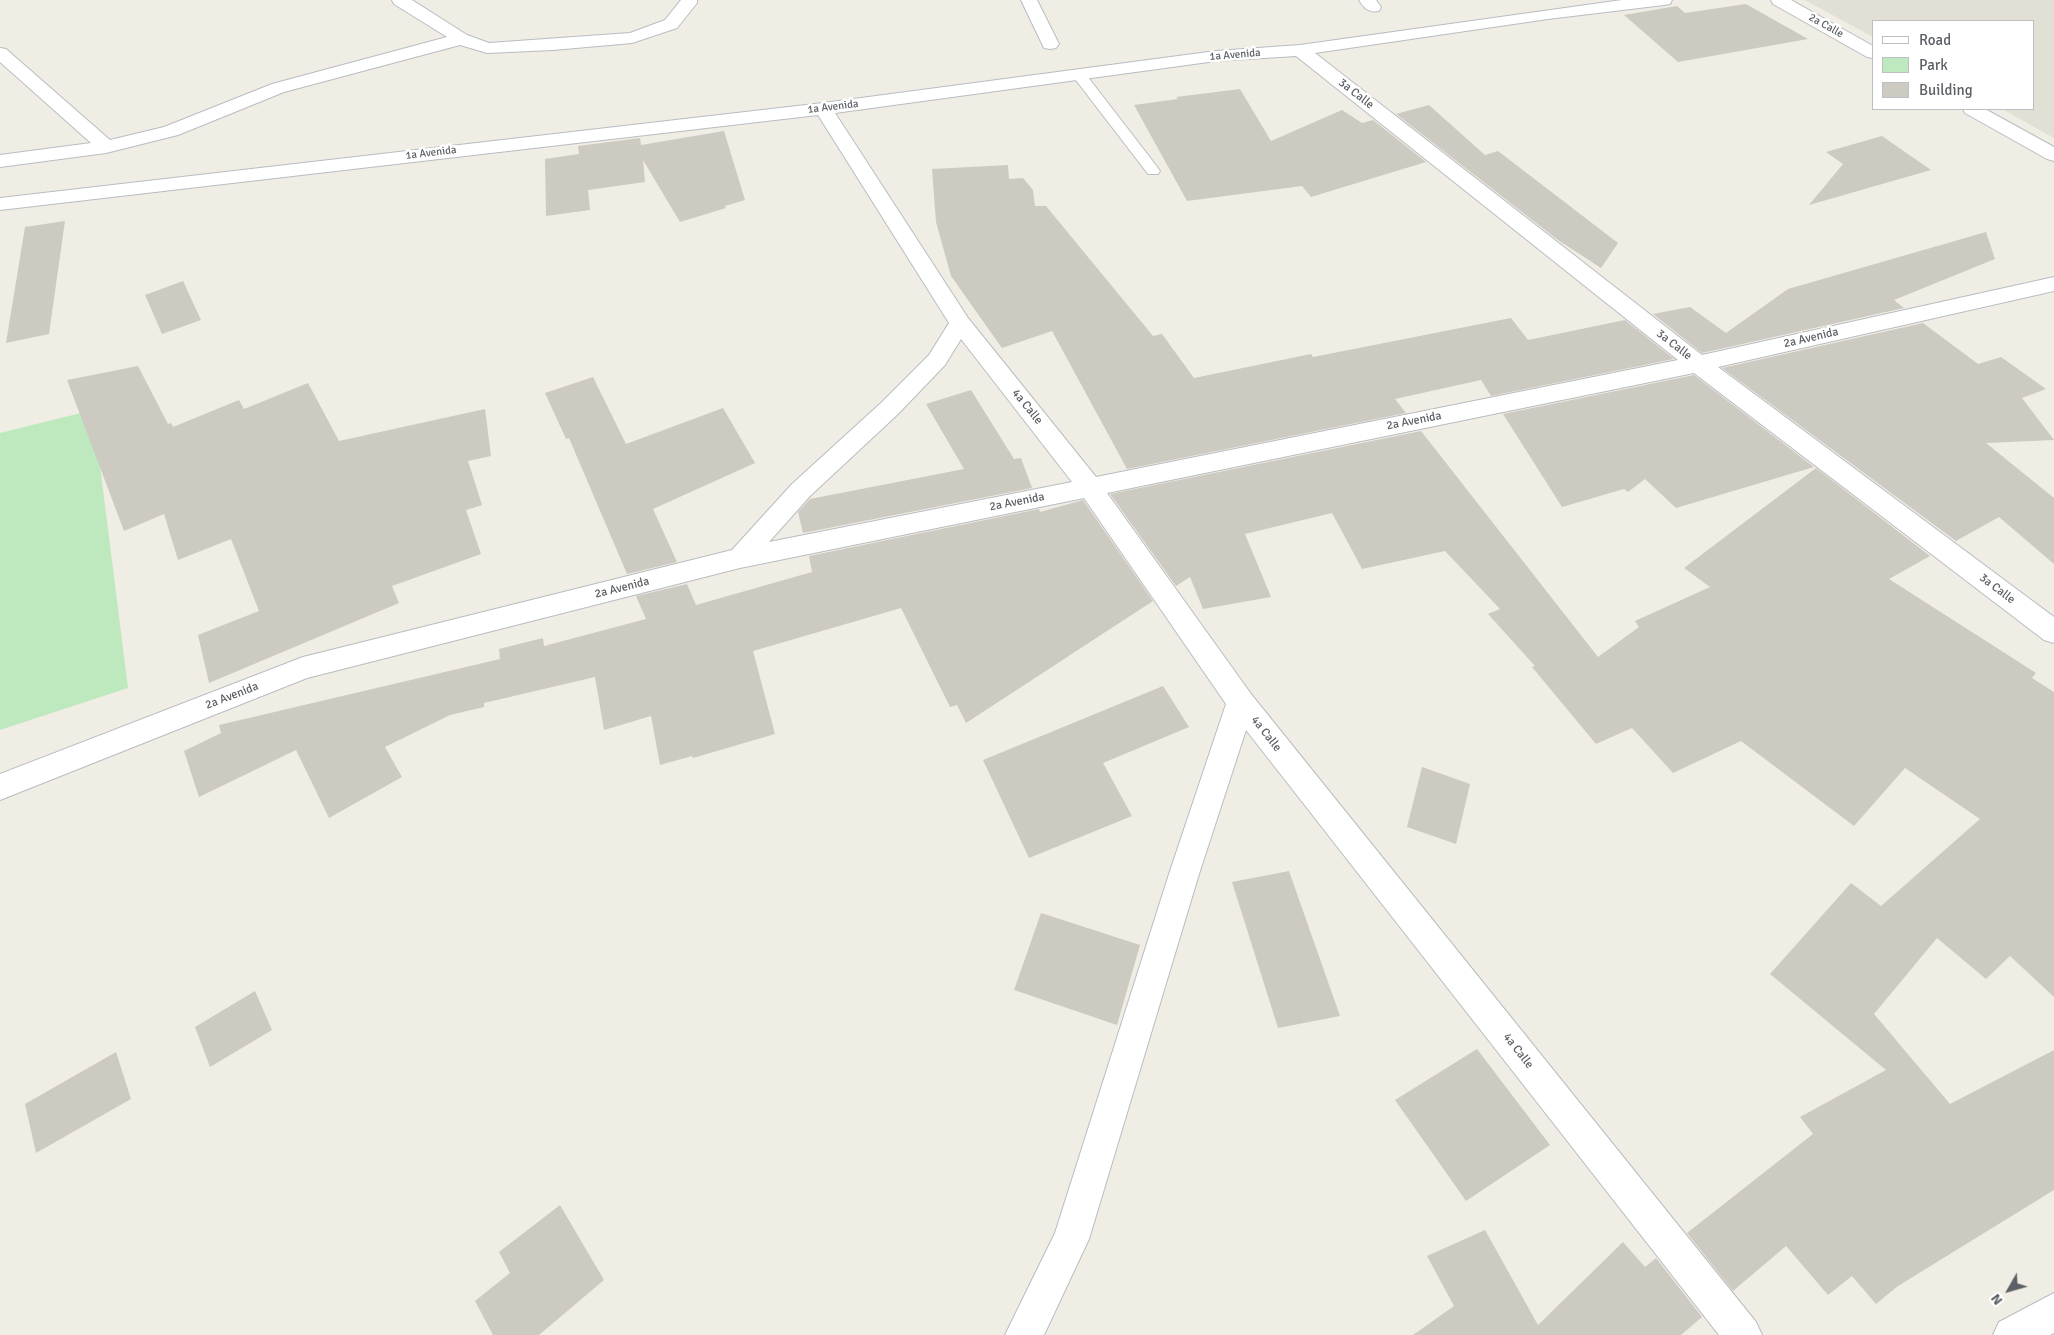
<!DOCTYPE html>
<style>
body{margin:0}
#map{position:relative;width:2054px;height:1335px;overflow:hidden;background:#f0ede4;font-family:Signika,sans-serif}
canvas{display:block}
.legend{position:absolute;left:1872px;top:20px;width:162px;height:90px;box-sizing:border-box;background:#fff;border:1px solid #bebfc2;margin:0;padding:6px 9px;list-style:none;font-size:15px;color:#5c6066}
.legend li{display:flex;align-items:center;gap:10px;height:25px}
.legend b{width:25px;border:1px solid #bebfc2}
.north{position:absolute;left:1984px;top:1265px;width:50px;height:50px;-webkit-text-stroke:4px #fff;paint-order:stroke;rotate:232deg;font-size:14px;font-weight:700;line-height:20px;text-align:center;color:#5c6066}
.north::after{content:'';display:block;margin:auto;width:18px;height:22px;background:#5c6066;clip-path:polygon(50% 0,100% 100%,50% 72%,0 100%)}
</style>
<div id="map">
<canvas width="2054" height="1335"></canvas>
<ul class="legend">
<li><b style="height:6px;background:#fff"></b>Road</li>
<li><b style="height:14px;background:#bee9bf"></b>Park</li>
<li><b style="height:14px;background:#cdcac2"></b>Building</li>
</ul>
<div class="north">N</div>
</div>
<script>
const ctx = document.querySelector('canvas').getContext('2d');
ctx.lineJoin = 'round';
function fillPath(path, color) { ctx.fillStyle = color; ctx.fill(path, 'evenodd'); }
function trace(path, color, width, dash) { ctx.strokeStyle = color; ctx.lineWidth = width; ctx.lineCap = dash ? 'butt' : 'round'; ctx.setLineDash(dash || []); ctx.stroke(path); }
function drawText(font, color, halo, rows, align = 'center') {
  ctx.font = font + ' Signika,sans-serif'; ctx.lineWidth = 5; ctx.setLineDash([]); ctx.textBaseline = 'middle'; ctx.strokeStyle = halo; ctx.fillStyle = color; for (const [text, x, y, turn = 0] of rows) {
    ctx.save(); ctx.translate(x, y); ctx.rotate((+turn || 0) * Math.PI / 180); ctx.textAlign = isNaN(turn) ? turn : align; if (halo) ctx.strokeText(text, 0, 0); ctx.fillText(text, 0, 0); ctx.restore();
  }
}
fillPath(new Path2D(`
 M1805,0H2054V138L2002,109H2033V21H1873V37Z`), '#e2dfd4');
fillPath(new Path2D(`
 M93,410L128,688L0,730V433Z`), '#bee9bf');
fillPath(new Path2D(`
 M1746,4L1808,39L1678,62L1624,15L1677,6L1685,13Z
 M1240,89L1271,141L1342,110L1362,123L1373,120L1426,162L1311,197L1302,186L1187,201L1134,105L1178,99L1176,97Z
 M1429,105L1485,155L1498,151L1618,243L1601,268L1558,240L1396,114Z
 M724,131L745,200L725,206L726,208L680,222L643,160L645,182L588,190L590,210L546,216L545,159L579,154L578,146L640,138L641,145Z
 M1882,136L1931,170L1809,205L1843,164L1826,152Z
 M1008,165L1009,179L1023,178L1033,190L1035,206H1046L1153,336L1162,334L1194,378L1311,354L1313,357L1511,318L1528,340L1625,320L1674,359L1491,396L1481,380L1395,399L1406,413L1127,469L1052,331L1002,348L951,276L936,222L932,169Z
 M65,221L49,334L6,343L25,227Z
 M1986,232L1995,259L1894,300L1904,308L1702,353L1653,314L1690,307L1726,333L1788,289Z
 M183,281L201,320L162,334L145,295Z
 M1923,323L1978,364L2001,357L2046,389L2022,398L2054,440L1986,443L2054,498V564L1999,517L1956,541L1722,368Z
 M138,366L168,424L171,423L173,427L239,400L244,409L308,383L339,441L485,409L491,456L468,461L482,505L466,510L481,554L392,586L399,603L209,683L198,635L259,611L231,539L178,560L164,514L124,531L67,380Z
 M1694,375L1814,467L1676,508L1645,479L1628,492L1624,489L1562,507L1503,414Z
 M593,377L626,444L723,408L755,463L653,509L677,562L627,574L569,438L566,439L545,393Z
 M971,390L1014,459L1021,458L1032,488L803,533L798,512L810,499L964,469L926,404Z
 M1421,431L1598,657L1639,627L1635,621L1710,587L1684,568L1816,468L1930,556L1889,579L2036,673L2032,678L2054,692V997L2010,956L1986,979L1937,938L1874,1014L1950,1104L2054,1050V1190L1898,1286L1876,1304L1852,1276L1828,1295L1786,1246L1733,1291L1687,1233L1813,1134L1800,1117L1886,1070L1770,974L1851,883L1881,906L1980,819L1905,768L1854,826L1741,741L1673,773L1632,728L1596,744L1532,667L1535,666L1488,614L1500,609L1445,551L1362,569L1332,513L1245,534L1271,597L1203,609L1190,577L1176,586L1110,494Z
 M1083,500L1153,601L966,723L957,705L950,707L901,608L753,651L775,734L693,758L692,756L660,765L651,716L604,730L595,677L484,703V707L450,715L385,747L402,777L329,818L296,750L199,797L184,751L221,733L219,725L500,659L499,649L543,638L544,646L646,619L636,596L687,584L696,605L812,572L809,556L1039,509L1040,512Z
 M1163,686L1189,727L1103,763L1132,816L1029,858L983,760Z
 M1422,767L1470,784L1456,844L1407,827Z
 M1289,871L1340,1016L1278,1028L1232,882Z
 M1041,913L1140,945L1117,1025L1014,990Z
 M255,991L272,1030L210,1067L195,1027Z
 M1477,1049L1550,1145L1466,1201L1395,1100Z
 M116,1052L131,1099L36,1153L25,1104Z
 M560,1205L604,1280L539,1335H493L475,1301L510,1273L499,1252Z
 M1485,1230L1538,1325L1623,1242L1645,1267L1656,1258L1702,1317L1681,1335H1413L1454,1306L1427,1256Z`), '#cdcac2');
const lane = new Path2D(`
 M1079,71L1084,72L1158,168L1160,171L1158,174H1148L1072,75Z`);
const street = new Path2D(`
 M392,0H412L467,35L489,43L630,33L665,20L681,0H697V3L677,28L632,43L553,50L487,53L460,45L284,92L178,135L106,153L0,167V155L91,143L0,62V48L6,49L110,140L164,127L272,84L447,37L394,4Z
 M1021,0H1037L1059,44L1056,48L1050,49L1044,48Z
 M1359,0H1376L1381,7L1379,11C1368,13 1364,8 1359,0Z
 M1622,0H1672L1670,4L1664,5L1548,19L1315,53L1702,355L2054,277V291L1718,367L2054,617V643L2044,640L1694,373L1107,493L1251,694L1756,1322L1762,1335H1719L1246,730L1199,874L1089,1239L1044,1335H1005L1055,1233L1169,874L1226,704L1084,498L740,568L307,678L0,800V774L303,657L732,550L792,484L882,402L929,355L949,323L818,115L0,210V198L823,103L1216,51L1300,45ZM1296,56L1678,360L1096,477L968,318L835,113L1216,61ZM961,339L1072,482L769,542L810,496L898,414L945,365Z
 M1771,0H1791L1873,46V58L1867,57L1773,4Z
 M1963,109H1985L2054,147V161L2047,159L1965,113Z
 M2054,1293V1333L2050,1335H1993L1999,1322Z`);
trace(lane, '#b9bcc1', 2);
trace(street, '#b9bcc1', 2);
fillPath(lane, '#fff');
fillPath(street, '#fff');
drawText('11px', '#5c6066', '#fff', [
 ["2a Calle",1826,26,29],
 ["1a Avenida",1235,55,-5],
 ["1a Avenida",833,107,-7],
 ["1a Avenida",431,153,-7]
]);
drawText('12px', '#5c6066', '#fff', [
 ["3a Calle",1356,94,38],
 ["2a Avenida",1811,338,-13],
 ["3a Calle",1674,345,38],
 ["4a Calle",1027,407,51],
 ["2a Avenida",1414,421,-11],
 ["2a Avenida",1017,502,-11],
 ["2a Avenida",622,588,-14],
 ["3a Calle",1997,589,37],
 ["2a Avenida",232,696,-21],
 ["4a Calle",1266,734,52],
 ["4a Calle",1518,1051,52]
]);
</script>
